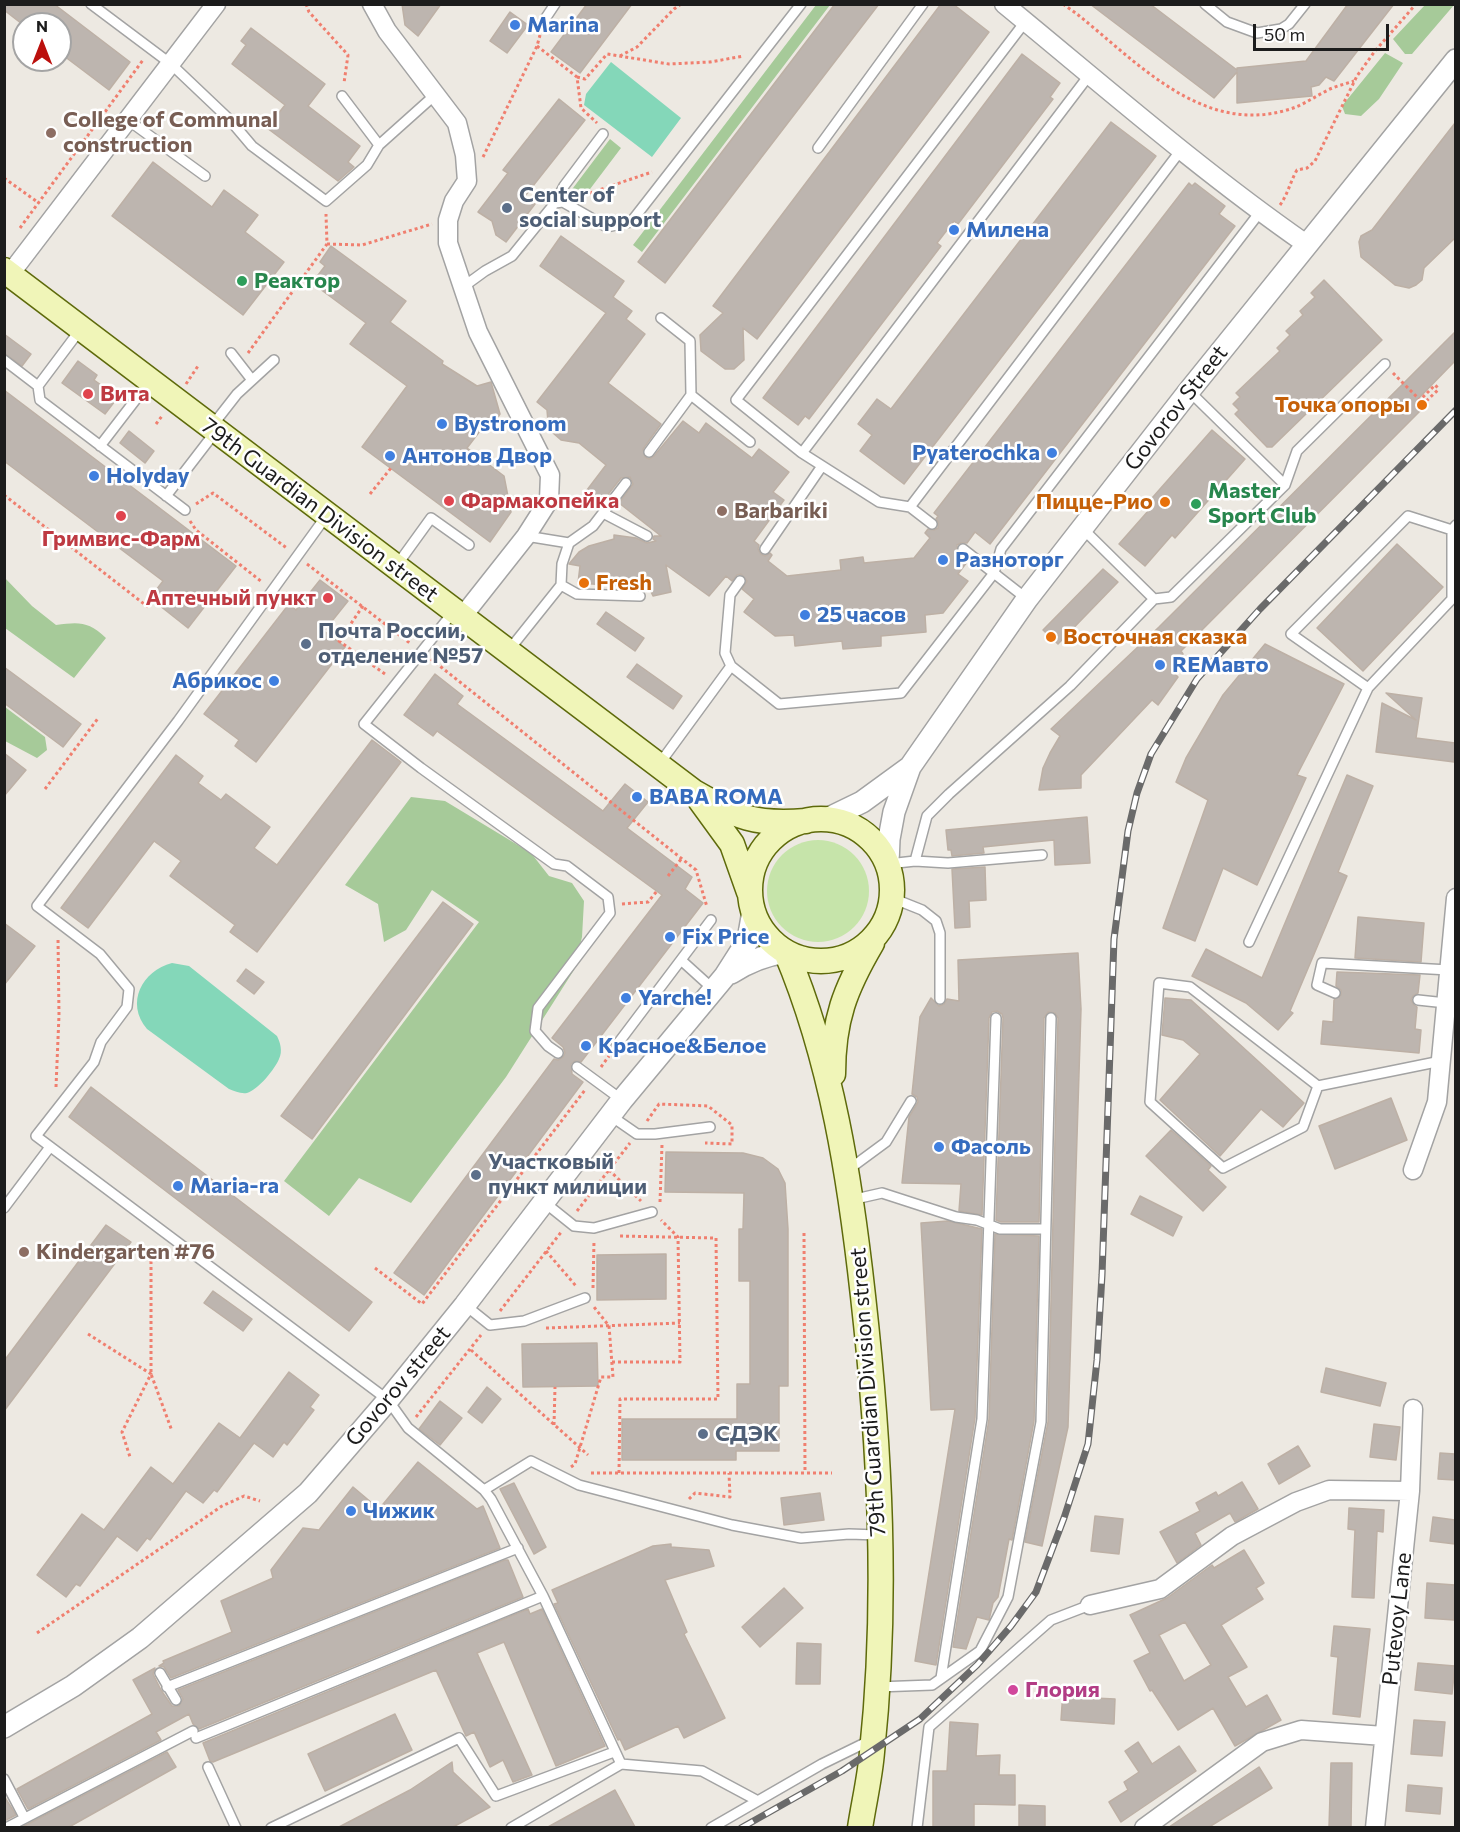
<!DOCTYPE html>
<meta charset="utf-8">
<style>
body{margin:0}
#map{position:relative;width:1460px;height:1832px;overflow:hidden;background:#ede9e2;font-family:Commissioner,sans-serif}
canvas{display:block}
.frame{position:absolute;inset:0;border:6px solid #1c1c1c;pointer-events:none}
.north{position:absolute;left:12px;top:12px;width:60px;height:60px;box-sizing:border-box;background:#fff;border:2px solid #a4a4a4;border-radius:50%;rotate:0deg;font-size:16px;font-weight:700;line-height:24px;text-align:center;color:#1c1c1c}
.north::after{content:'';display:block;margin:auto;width:21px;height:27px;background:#bb100d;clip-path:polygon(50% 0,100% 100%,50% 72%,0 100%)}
.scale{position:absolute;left:1253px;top:24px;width:136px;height:27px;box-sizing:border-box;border:3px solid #1c1c1c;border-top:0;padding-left:8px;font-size:18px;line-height:21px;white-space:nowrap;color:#1c1c1c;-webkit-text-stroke:4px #fff;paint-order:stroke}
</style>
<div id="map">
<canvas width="1460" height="1832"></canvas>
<div class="frame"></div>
<div class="north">N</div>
<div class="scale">50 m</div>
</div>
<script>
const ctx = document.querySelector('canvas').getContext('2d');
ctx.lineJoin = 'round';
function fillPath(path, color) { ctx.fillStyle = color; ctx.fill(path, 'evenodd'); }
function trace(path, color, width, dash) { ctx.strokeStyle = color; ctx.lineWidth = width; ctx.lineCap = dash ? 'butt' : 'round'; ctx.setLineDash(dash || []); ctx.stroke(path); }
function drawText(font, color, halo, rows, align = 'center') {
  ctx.font = font + ' Commissioner,sans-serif'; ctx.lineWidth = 5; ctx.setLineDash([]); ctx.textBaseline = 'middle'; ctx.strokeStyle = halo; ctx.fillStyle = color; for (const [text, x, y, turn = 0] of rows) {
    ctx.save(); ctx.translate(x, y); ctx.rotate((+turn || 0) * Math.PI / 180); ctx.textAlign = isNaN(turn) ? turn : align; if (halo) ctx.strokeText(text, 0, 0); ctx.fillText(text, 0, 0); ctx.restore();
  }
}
fillPath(new Path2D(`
 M767 891a51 51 0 1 1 102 0a51 51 0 1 1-102 0Z`), '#c6e4aa');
fillPath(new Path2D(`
 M816,5H830L642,252L633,245Z
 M1425,5H1454L1412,54H1405L1393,39Z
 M1385,53L1403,63L1379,99L1361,116L1345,114L1342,106Z
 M610,139L621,148L581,201L570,192Z
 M4,577L32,606L56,625C79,622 88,621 106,638L74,678L5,628Z
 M5,707L45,737L47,750L37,758L5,741Z
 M411,797L445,801L531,853L549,876L572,883L584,901L582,937L574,970L506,1077L411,1203L359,1178L329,1216L284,1181L479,922L432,890L406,930L384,942L378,904L345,885Z`), '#a6ca99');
fillPath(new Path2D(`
 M611,62L681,118L652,157L584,105L586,94Z
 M172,963L189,966L277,1036C280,1042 283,1051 279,1059C275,1069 258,1090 247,1093C240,1094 235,1091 229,1089L147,1029C125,1003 142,971 172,963Z`), '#84d7b9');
const building = new Path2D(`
 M4,4H54L130,62L109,90L60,53V24H22L4,10Z
 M402,4H441L418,36L405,25Z
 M587,4H632L580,73L551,52Z
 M835,4H879L665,283L638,262Z
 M941,4H953L989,32L757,339L743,328L744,360L734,369H725L701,351L700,335L723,313L713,306Z
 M1090,4H1150L1237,70V68L1306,61L1348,4H1394L1334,81L1326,77L1319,85L1311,87L1312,96L1237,103V72L1214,98Z
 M510,12L528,25L507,53L490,41Z
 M251,28L325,84L308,106L360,146L348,162L354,167L338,181L267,128L285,105L232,64L246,45L241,41Z
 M1022,54L1060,83L1050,97L1053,99L958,224L954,221L937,243L941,246L809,419L805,416L798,425L763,398Z
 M559,99L585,120L525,196L535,204L506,242L496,235L492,221L478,212L508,173L503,170Z
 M1111,122L1156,156L904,484L860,451L872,435L858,424L877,399L891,409Z
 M1455,123V238L1424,268L1422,280L1416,285L1409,288L1395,285L1361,257L1359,242L1361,236L1372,230Z
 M153,162L212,207L224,190L258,215L245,232L284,262L243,315L112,216Z
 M1189,183L1192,186L1195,183L1225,206L1219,214L1235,226L990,544L975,532L967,543H961L957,545L958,555L967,562L958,574L968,581L943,613L925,615L926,632L881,636V646L843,649L842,641L795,646L794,635L775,636L744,612L754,599L742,589L747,581L741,574L737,575L732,581L726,576L709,596L666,565L671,592L653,596L646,581L635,587L578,583L580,566L569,564L579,552L589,546L614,539V535L636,538L647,543L656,541L653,539L654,536H661L619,503L633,484L630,477L621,478L603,501L587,490L606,465L579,443L561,440L553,433L548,422L547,410L537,402L606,313L540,266L561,236L624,281L613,297L632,311L626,319L645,334L608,383L661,424L643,449L645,457L649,459L654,456L683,421L699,433L706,423L752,458L759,449L789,472L773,492L784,500L754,541L759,545L758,549L761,554L765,556L770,553L772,555L768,561L787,576L841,570L840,560L863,557L864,563L914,558L930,538L925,533L928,529L934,530L938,528V522L936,519L938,516L934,513Z
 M331,246L406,301L390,322L443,361L442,364L477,386L491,382L500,414L492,426L483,427L467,448L504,476L511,512L490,542L362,447L407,386L350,344L366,323L312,283L325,266L320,262Z
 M1324,280L1382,340L1272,447H1267L1235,414L1239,410L1233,404L1240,397L1236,393L1280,351L1277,348L1290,335L1286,331L1303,315L1300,311L1315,297L1311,293Z
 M1455,332V361L1417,400L1424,407L1181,651L1183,654L1171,670L1178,677L1158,705L1152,700L1081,775V788L1039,790L1043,768L1050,753L1060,736L1051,729L1159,627Z
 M4,334L31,354L22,366L4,353Z
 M78,361L97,375L94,380L118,397L105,414L62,383Z
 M4,390L236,566L188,628L150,598L163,581L4,461Z
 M1212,430L1245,459L1175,538L1172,535L1145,566L1119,544L1149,510L1145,506Z
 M129,431L154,451L145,463L120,443Z
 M1397,544L1443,587L1363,671L1317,628Z
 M1103,569L1118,582L1058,644L1043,630Z
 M320,580L348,601L324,631L345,647L256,762L235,746L239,740L204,714L289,604L296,610Z
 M606,612L644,638L635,651L597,624Z
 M1265,644L1344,684L1297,775L1306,778L1257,885L1223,868L1195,941L1163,928L1208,800L1176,782L1186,758L1223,695Z
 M637,664L682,696L673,709L627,677Z
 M4,667L81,724L63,747L4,703Z
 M435,674L463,696L457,704L603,811L625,784L648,802L627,828L692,877L685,889L703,903L581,1062L575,1061L571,1064L572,1074L583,1082L424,1295L394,1273L554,1059L558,1060L563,1057L565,1053L563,1047L552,1038L662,895L437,731L433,736L404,715Z
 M1386,693L1422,698L1416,738L1455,743L1454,762L1376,752L1382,703L1416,720Z
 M372,740L401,762L257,952L230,932L235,925L170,876L181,861L154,841L88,928L61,908L176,755L203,776L198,783L221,800L226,794L270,827L254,848L277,865Z
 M4,753L26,770L4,796Z
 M1347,775L1373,786L1338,872L1347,876L1290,1011L1293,1013L1278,1030L1246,1003L1192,976L1206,949L1262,978Z
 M1087,817L1090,863L1055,865L1054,840L983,847L984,853L952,856L951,850H948L946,830Z
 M985,867L986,900L969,901L970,927L955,928L952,869Z
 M443,902L473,924L312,1139L281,1116Z
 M1358,917L1424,923L1421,962L1355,958Z
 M4,923L35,946L4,985Z
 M1078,953L1081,1009L1068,1427L1042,1546L1025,1542L1048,1422L1058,1018L1055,1013L1048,1012L1044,1018L1039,1222H1001L996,1220L1003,1018L1002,1014L997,1011L992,1012L989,1018L982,1215L959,1211L961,1184L902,1183L909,1117L918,1102L917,1097L912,1094L920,1017L931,998L939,1006L944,1004L947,999L959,1001L958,960Z
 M246,969L264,982L254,994L237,981Z
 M1337,972L1420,975L1418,993L1413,996L1411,1000L1414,1005L1417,1007L1415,1029L1421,1030L1419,1053L1321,1044L1323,1021L1333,1022L1334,1000L1341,995V990L1336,986Z
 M1165,998L1191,1000L1304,1103L1283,1127L1261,1109L1220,1156L1160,1100L1200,1054L1183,1040L1162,1035Z
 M91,1087L372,1302L349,1331L69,1117Z
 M1391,1098L1407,1140L1335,1169L1319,1126Z
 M1171,1130L1211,1166L1208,1170L1226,1187L1203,1211L1146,1156Z
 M666,1152L743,1153L763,1158L778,1169L785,1183L788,1229V1386H779V1451H736V1460H622V1419H737V1384H750V1281H739V1229H743L744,1193L665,1192Z
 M1140,1196L1182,1217L1173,1236L1131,1214Z
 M948,1221L982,1229L975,1418L936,1665L915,1661L955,1409L931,1410L921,1223Z
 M106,1225L131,1242L4,1411V1361Z
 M995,1234L1039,1236L1034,1421L1012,1540L1009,1539L998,1597L993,1603L989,1620L977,1617L966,1649L953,1647L989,1419Z
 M666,1254V1299L597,1300V1255Z
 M213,1291L252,1319L243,1331L204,1303Z
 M597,1343L598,1386L523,1387L522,1344Z
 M1326,1368L1386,1383L1380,1406L1321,1392Z
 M289,1372L319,1395L310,1407L314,1410L287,1445L284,1442L273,1457L254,1443L217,1492L214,1490L203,1503L186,1491L150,1540L147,1538L137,1551L117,1536L80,1586L76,1584L66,1597L37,1575L82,1514L104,1530L151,1467L173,1484L219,1423L240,1438Z
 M487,1387L501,1399L482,1423L468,1412Z
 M440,1401L462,1418L440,1445L419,1429Z
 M1374,1424L1400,1427L1396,1460L1370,1457Z
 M1298,1446L1310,1466L1279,1484L1268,1464Z
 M1440,1453L1455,1454V1480L1438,1479Z
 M418,1462L477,1509L483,1506L500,1548L171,1678L164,1667L159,1666L164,1663L163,1661L232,1632L221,1601L273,1578L271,1570L303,1528L319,1530L353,1487L379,1509Z
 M1242,1482L1258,1509L1235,1522L1230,1513L1195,1533L1201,1545L1177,1563L1160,1532L1200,1511L1196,1503L1216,1492L1218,1496Z
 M514,1483L546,1547L534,1554L500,1489Z
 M820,1493L824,1520L784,1525L781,1498Z
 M1349,1508L1384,1510L1383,1532L1377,1531L1374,1598L1352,1597L1355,1530L1348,1529Z
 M1095,1516L1123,1519L1119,1554L1091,1551Z
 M1433,1517L1455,1520V1544L1430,1541Z
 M671,1544V1547L709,1550L714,1566L665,1580L687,1632L684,1634L725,1718L684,1738L678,1726L625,1750L620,1739L618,1740L554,1604L558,1603L552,1590L653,1546Z
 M1244,1550L1264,1583L1256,1588L1263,1599L1221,1625L1247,1667L1228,1677L1246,1707L1267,1695L1281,1720L1235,1746L1213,1708L1178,1730L1152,1690L1150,1691L1134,1661L1150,1653L1130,1615L1167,1598L1212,1565L1214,1568ZM1185,1622L1211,1665L1184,1681L1159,1635Z
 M505,1560H508L523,1597L199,1729L193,1724L189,1714L156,1732L161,1740L28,1809L17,1789L152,1714L133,1680L155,1668L153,1674L161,1690L172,1706H179L183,1699L178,1690Z
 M1427,1583L1455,1585L1454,1620L1425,1618Z
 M784,1588L803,1608L760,1647L742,1627Z
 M528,1609L530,1614L542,1609L605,1746L556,1766L504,1642L477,1653L532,1775L513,1782L503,1760L490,1767L474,1732L466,1736L436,1670L213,1762L210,1761L203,1743Z
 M1334,1626L1370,1629L1360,1717L1333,1714L1338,1657L1331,1656Z
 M797,1643L821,1644L820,1684H796Z
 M1418,1663L1455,1666L1452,1694L1415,1690Z
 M1063,1691L1094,1693V1698L1115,1699L1114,1724L1061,1720Z
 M395,1714L412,1750L325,1791L308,1754Z
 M1414,1720L1445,1722L1442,1756L1411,1754Z
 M950,1722L978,1724L976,1756L1000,1755L999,1775H1015V1805L974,1804V1827H933V1771H947Z
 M1138,1742L1152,1764L1179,1746L1196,1771L1121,1822L1109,1802L1128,1790L1124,1782L1139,1772L1125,1751Z
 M167,1752L176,1767L69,1827H22Z
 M452,1762L453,1772L490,1807L453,1827H339L410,1790Z
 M1331,1763H1352L1351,1827H1329Z
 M1259,1767L1272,1788L1209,1827H1169Z
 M1408,1785L1442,1788L1440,1814L1406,1811Z
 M615,1790L635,1827H548Z
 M4,1796L16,1815L4,1821Z
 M1019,1805L1045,1806V1827H1019Z`);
fillPath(building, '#bdb5af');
trace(building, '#bdb0a5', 1.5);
const service = new Path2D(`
 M91,4L171,64L230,120L252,146L326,201L367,165L379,145L342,96
 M1205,4L1227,22L1257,33L1281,29L1289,24L1305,4
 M543,22L555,4
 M1090,74L802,453L879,502L910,507L1181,150
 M128,120L205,176
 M379,145L436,94
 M818,148L923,4
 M555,203L563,202L607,227L631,222L801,4
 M463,287L485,271L512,256L555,203L564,186L603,134
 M231,353L252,380
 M4,360L38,386L40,400L185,510
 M38,386L80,330
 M1189,391L1285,485
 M691,395L750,442
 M212,426L237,394L274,360
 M100,446L150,381
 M649,452L691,395L690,341L661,318
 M802,453L736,400L1025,22
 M166,496L216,431
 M910,507L932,524
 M603,513L647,536
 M327,515L178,721L37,906L100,954L129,989L127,1007L101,1042L94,1062L36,1136L388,1400L408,1428L484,1490L491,1499L543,1596L621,1764
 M1082,528L1154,599L1171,597L1285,485L1297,451L1385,364
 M526,536L569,543L593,526L626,483
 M765,549L822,466
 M963,549L1027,599
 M397,565L431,518L469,545
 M740,581L730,595L725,653L731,666L779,704L901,693L994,573L1001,549L1260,212
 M561,585L577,594L640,596
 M454,611L364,724L421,768L554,864L567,866L608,897L610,913L538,1008L535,1031L548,1046L558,1053
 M509,650L561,585L562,564L569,543
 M1368,688L1291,634L1408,516L1452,530
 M660,763L731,666
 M915,861L927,816L949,794L1070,686L1154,599
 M888,864L915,861L948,863L1042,855
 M892,898L922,910L936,921L940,933V999
 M1249,942L1368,688L1452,599V530L1456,525
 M681,960L713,989
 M1335,993L1317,985L1322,963L1449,970
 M1418,1000L1446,1003
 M616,1046L711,920
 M577,1067L622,1100
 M1318,1086L1303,1127L1223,1168L1150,1102L1159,983L1190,987L1318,1086L1441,1061
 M611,1116L637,1134H655L710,1127
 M848,1170L886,1142L911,1101
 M851,1200L882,1193L956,1217L977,1220L1000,1229H1045
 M544,1202L574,1226L594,1228L652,1212
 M4,1208L50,1147
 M465,1305L490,1325L524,1321L585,1298
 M484,1490L531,1461L579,1485L732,1525L801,1538L849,1534L878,1535
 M160,1673L176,1700
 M941,1678L982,1419L996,1018
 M167,1687L518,1548
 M877,1687L932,1685L980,1651L1008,1597L1041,1422L1051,1018
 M196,1738L543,1596
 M208,1767L236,1828
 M4,1779L24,1817
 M6,1828L193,1731
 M271,1828L459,1738L496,1796L614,1752
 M511,1828L621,1764L702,1771L758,1801
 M711,1828L822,1764L871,1740
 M917,1828L929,1727L1051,1620L1090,1605`);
const minor = new Path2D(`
 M372,4L387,31L457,123L465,155L467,181L454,201L448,220V243L478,332L550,475L549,500L526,536L462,617
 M1004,4C1104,86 1201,171 1306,244
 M10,274L216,4
 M1413,1170L1437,1102L1456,898
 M1090,1605L1160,1589L1232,1536L1296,1502L1329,1490L1410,1491
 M1144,1828L1262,1742L1301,1730L1384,1736
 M1375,1828L1410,1491L1413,1409`);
const tertiary = new Path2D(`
 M829,818L862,802L910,767
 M888,864L889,839L894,812L910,767L1027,599L1189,391L1456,60
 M731,973C749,961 765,955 786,952
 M4,1727L73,1686L140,1638L308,1493L388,1400L465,1305L622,1100L725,976L748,940L753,911`);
const secondary = new Path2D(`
 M4,270L694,792C740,818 752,825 806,821
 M700,800L732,844L749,892
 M750 890a71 71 0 1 1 142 0a71 71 0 1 1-142 0Z
 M786,952C832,1061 850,1179 863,1296C880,1447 888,1600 872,1752C870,1777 864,1802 860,1828
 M833,1074C833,1020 845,989 872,943`);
trace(service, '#a3a3a3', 12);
trace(minor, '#a3a3a3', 21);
trace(tertiary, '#a3a3a3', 24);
trace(secondary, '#5e6a0b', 27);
trace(new Path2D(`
 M306,4L309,12L348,55L344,83
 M1063,4L1077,14C1137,62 1202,135 1287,110C1302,106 1314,97 1328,90C1336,86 1345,84 1354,81
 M537,46L577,77L581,108L597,123
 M620,56L637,47L674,9L681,4
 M577,77L585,79L607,54L669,64L710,62L744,56
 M483,157L537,46L540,35
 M4,178L39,203
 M578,197L652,172
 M1280,205C1288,194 1290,182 1297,170L1307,168L1315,161L1357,76L1375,51L1416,4
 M20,228L143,60
 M327,244L362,245L432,224
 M248,353L327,244L326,214
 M1393,373L1420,400L1435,385L1439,389
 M186,384L198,366
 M1422,405L1439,389
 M156,424L162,416
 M370,494L391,468
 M4,495L148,607
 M196,504L213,493L288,549
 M190,521L196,530L262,582
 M307,564L411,644
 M363,606L339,641L385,674
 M431,659L696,870L707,907
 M45,789L99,717
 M668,876L682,858
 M622,904L648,902L657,891
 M601,1067L609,1056
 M56,1087L59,1015L58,938
 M647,1121L659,1104L708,1106L732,1125V1144L705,1143
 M609,1170L641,1201
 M660,1202L662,1145
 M577,1211L630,1143
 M804,1233L805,1473
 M151,1249V1374L172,1431
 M546,1251L576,1286
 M375,1268L422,1304L585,1090
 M593,1288L594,1241
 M500,1311L562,1231
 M546,1328L680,1323
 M88,1334L151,1374L122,1432L130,1457
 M471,1350L588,1455
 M612,1362H680L678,1237L661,1220
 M416,1417L481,1335
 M554,1425L555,1387
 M571,1467L575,1464L601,1377H613L609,1326L594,1307
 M591,1473H832
 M619,1473L620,1399H718L716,1238L619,1236
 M689,1499L695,1493L730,1497L729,1473
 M37,1633L222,1506L244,1496L260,1501`), '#f07f6f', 3, [3, 3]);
trace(service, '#fff', 9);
trace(minor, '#fff', 18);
trace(tertiary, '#fff', 21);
trace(secondary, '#f0f5b8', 24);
const rail = new Path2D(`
 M741,1828L842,1771L920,1719L977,1665L1011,1626L1036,1592L1064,1518L1088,1444L1097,1360L1102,1275L1114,939L1128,831L1137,793L1151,754L1197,679L1260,609L1456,410`);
trace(rail, '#6a6a6a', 7);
trace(rail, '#fff', 4.5, [14]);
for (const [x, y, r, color] of [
 [515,25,6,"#3f7fe0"],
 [51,133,6,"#8d6e63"],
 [507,208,6,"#5c6f8a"],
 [954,230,6,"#3f7fe0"],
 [242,281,6,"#2e9e5b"],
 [88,394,6,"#e0444e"],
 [1422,405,6,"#e8710a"],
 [442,424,6,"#3f7fe0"],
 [1052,453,6,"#3f7fe0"],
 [390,456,6,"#3f7fe0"],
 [94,476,6,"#3f7fe0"],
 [449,501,6,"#e0444e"],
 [1165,502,6,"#e8710a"],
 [1196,504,6,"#2e9e5b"],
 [722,511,6,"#8d6e63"],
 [121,516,6,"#e0444e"],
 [943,560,6,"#3f7fe0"],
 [584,583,6,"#e8710a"],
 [328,598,6,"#e0444e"],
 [805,615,6,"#3f7fe0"],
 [1051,637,6,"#e8710a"],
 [306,644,6,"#5c6f8a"],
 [1160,665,6,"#3f7fe0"],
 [274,681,6,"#3f7fe0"],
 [637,797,6,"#3f7fe0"],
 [670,937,6,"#3f7fe0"],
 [626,998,6,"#3f7fe0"],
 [586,1046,6,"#3f7fe0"],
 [939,1147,6,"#3f7fe0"],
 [476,1175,6,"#5c6f8a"],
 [178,1186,6,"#3f7fe0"],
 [24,1252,6,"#8d6e63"],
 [703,1434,6,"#5c6f8a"],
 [351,1511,6,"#3f7fe0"],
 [1013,1690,6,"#d1479c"]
]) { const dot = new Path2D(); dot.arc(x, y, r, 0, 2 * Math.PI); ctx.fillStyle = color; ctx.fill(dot); trace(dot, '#fff', 2); }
drawText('bold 22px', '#366cbe', '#fff', [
 ["Marina",527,25],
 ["Милена",966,230],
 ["Bystronom",454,424],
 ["Pyaterochka",1040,453,"right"],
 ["Антонов Двор",402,456],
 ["Holyday",106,476],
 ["Разноторг",955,560],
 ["25 часов",817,615],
 ["REMавто",1172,665],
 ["Абрикос",262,681,"right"],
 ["BABA ROMA",649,797],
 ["Fix Price",682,937],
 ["Yarche!",638,998],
 ["Красное&Белое",598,1046],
 ["Фасоль",951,1147],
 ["Maria-ra",190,1186],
 ["Чижик",363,1511]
], 'left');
drawText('bold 22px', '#785e54', '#fff', [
 ["College of Communal",63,120],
 ["construction",63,145],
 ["Barbariki",734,511],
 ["Kindergarten #76",36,1252]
], 'left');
drawText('bold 22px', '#4e5e75', '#fff', [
 ["Center of",519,195],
 ["social support",519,220],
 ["Почта России,",318,631],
 ["отделение №57",318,656],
 ["Участковый",488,1162],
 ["пункт милиции",488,1187],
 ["СДЭК",715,1434]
], 'left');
drawText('bold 22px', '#27864d', '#fff', [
 ["Реактор",254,281],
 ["Master",1208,491],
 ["Sport Club",1208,516]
], 'left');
drawText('bold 22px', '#be3a42', '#fff', [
 ["Вита",100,394],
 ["Фармакопейка",461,501],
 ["Гримвис-Фарм",121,539,"center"],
 ["Аптечный пункт",316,598,"right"]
], 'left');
drawText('bold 22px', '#c56008', '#fff', [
 ["Точка опоры",1410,405],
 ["Пицце-Рио",1153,502],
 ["Fresh",596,583,"left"],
 ["Восточная сказка",1063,637,"left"]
], 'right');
drawText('22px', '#1c1c1c', '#fff', [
 ["Govorov Street",1176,408,-52],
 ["79th Guardian Division street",320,510,37],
 ["Govorov street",398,1386,-50],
 ["79th Guardian Division street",868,1392,-94],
 ["Putevoy Lane",1397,1619,-84]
]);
drawText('bold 22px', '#b23c85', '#fff', [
 ["Глория",1025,1690]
], 'left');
</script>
